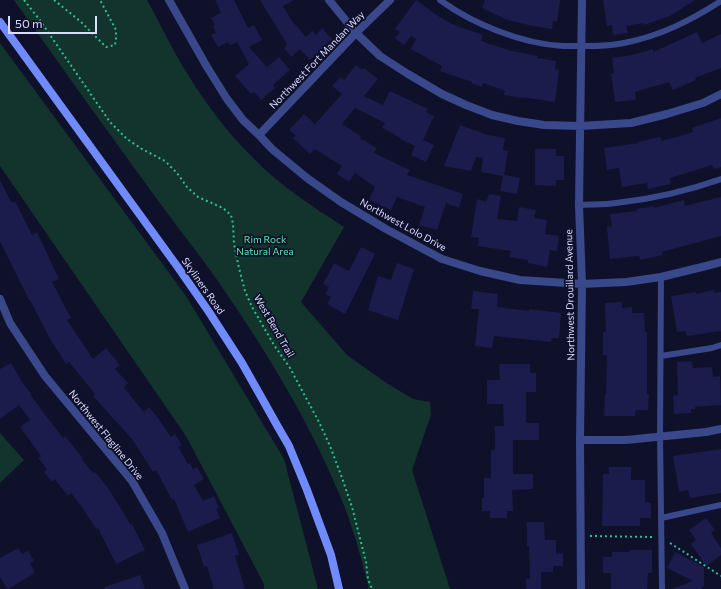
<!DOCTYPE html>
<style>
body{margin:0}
#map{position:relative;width:721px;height:589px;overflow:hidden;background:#0f112a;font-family:Commissioner,sans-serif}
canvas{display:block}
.scale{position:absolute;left:8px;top:16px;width:89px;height:18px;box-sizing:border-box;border:2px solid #d9dcff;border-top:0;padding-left:5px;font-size:12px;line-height:14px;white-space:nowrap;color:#d9dcff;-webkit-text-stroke:3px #0f112a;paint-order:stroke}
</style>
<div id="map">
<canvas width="721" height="589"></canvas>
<div class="scale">50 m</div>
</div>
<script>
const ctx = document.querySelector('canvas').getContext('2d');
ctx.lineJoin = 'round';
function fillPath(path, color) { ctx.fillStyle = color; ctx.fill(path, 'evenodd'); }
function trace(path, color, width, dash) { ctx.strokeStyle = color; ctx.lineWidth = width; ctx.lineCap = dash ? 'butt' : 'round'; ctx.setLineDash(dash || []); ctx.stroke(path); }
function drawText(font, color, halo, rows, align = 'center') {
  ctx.font = font + ' Commissioner,sans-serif'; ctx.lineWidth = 3.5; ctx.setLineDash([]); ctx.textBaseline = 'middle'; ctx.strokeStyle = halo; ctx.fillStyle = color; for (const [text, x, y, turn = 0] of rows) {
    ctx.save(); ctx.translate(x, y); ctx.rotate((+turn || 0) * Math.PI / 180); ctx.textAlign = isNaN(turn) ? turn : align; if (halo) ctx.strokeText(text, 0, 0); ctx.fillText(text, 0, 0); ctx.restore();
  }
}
fillPath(new Path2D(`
 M14,0H147C161,25 173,51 188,75C206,104 228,133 252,157C279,185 312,206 344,227L301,302L347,355L385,382L413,399L430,402L431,415L412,470L450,589H369C361,557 353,526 340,496C307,416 260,341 210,270C195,249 178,228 162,206C112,138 63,69 14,0Z
 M0,43L186,296L284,459L318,589H264V584L186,436L0,166Z
 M0,433L24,460L0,483Z`), '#12342c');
fillPath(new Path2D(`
 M215,0H234L248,28L254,25L262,40L249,47L267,67L279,57L290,70L273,85L275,88L261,100L254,92L251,94L235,76L249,64L237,42L230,46L228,42L218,47L211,35L216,33L213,26L215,25L211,18L221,13Z
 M260,0H294L283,6L292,21L306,37L312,31L316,35L322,28L332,39L310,60L300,49L291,57L284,48L287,44Z
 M416,0L438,16L452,24L483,35L481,41L512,51L538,56L537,58L556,61L555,69L559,70L555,102L521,97V98L504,95L505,91L483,83L482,87L471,83L472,82L440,71L442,66L411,49L416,39L411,36L404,45L395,38L400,32L395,29Z
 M485,0H560L557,21H553L552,29L533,26L507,20L482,8Z
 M603,0H695L670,16L644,25L643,23L626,26L628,33L613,35L612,25L607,26Z
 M697,32L702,43L721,34V68L695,78L696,80L673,90L669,82L635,92L636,100L615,102L611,74L614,73L612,58L632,55L653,49V52Z
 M356,65L362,70L364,68L378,79L364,96L383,105L390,91L428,109L426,112L434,116L423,140L434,145L426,162L411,155L415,146L400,139L401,138L382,128L385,123L355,108L342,124L361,136L360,138L377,148L374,153L410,170L407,175L463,194L459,208L446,203L437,230L419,225L425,207L397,197L391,210L369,200L375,187L355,173L349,182L337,174L342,166L315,149L310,154L293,138L296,136L289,130L304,114L315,124L342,94L332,86L340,77L344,80Z
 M721,118V167L714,169L712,165L670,178L671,184L648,189L647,183L622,187L619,168L607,170L604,148L638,143L637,142L660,137L662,141L693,132L692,128Z
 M460,125L488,135L505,138L503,150L508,151L504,175L520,178L517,194L500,191L503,176L481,172L483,158L476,157L471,171L444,166Z
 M535,149H556V156H564V180H556V186L535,185Z
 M0,180L11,202L15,201L32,235L37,232L59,279L52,282L71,318L67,320L93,359L106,348L120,365L115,369L128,383L124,388L130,394H129L144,412L149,407L158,418L171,437L175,434L182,445L178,447L188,464L190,463L193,469L197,467L204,479L194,485L203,501L214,496L219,508L216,509L220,518L188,532L174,499L172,500L156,470L153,472L132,439L93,396L95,394L69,362L66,364L50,339L30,300H29L0,241Z
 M489,194L501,196L497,219L517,221L519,207L536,210L534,218L547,220L545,234L559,236L557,251L550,250L547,267L528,263V260L509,257L511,251L478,246L479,238L471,237L477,199L486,202Z
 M721,197V236L662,252L663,255L640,260L639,256L610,259L607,227L612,226L610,214L637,211V209L654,206V208L684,200L685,206Z
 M361,247L375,254L345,314L327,304L331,297L325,294L329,287L323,284L334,263L349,271Z
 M397,263L414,269L398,320L368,310L378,276L391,280Z
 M714,290L715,293L721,292V331L687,336L686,331L677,332L671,296L696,292V294Z
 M473,291L498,294L497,307L529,311V309L561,313L559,338H552L551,342L494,336L492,348L475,346L479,309H471Z
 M622,302V308L632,307V313H644L645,332H647V394H649L648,410H636L635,416H604L605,394H606L607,355H603V332H606L605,303Z
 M692,361L693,368L712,367L713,377L720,376L721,405L695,407V409H691V413L674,414L673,396L678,395L677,362Z
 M11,363L22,382L32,395L31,396L63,438L65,436L82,457L81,458L93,473L95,472L108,488L131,525L132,524L145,550L116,564L98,528L96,529L82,507L71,493L68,496L55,479L52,482L44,472L47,469L38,458L41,456L20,427L30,420L19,405L0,419V369Z
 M499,364H530V373H536V392H526V423H539V440H513V474H533V489L512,490L513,511H507V518H490V511H482V498H484V478H491V450H495V426H504L503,404H487V380H500Z
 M721,449V493L690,498L688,490L679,492L673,456Z
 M609,467H631V480H645V502L651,503V518H640V526H602L603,474H609Z
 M706,518L715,530L711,533L721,548V555L706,566L691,544L696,540L689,530Z
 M527,522H544L545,540H556V554L563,553V566H553V572H541V589H526V579H530L529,546H527Z
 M232,533L239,555L235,556L245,589H214L207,566L204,567L197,545Z
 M18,548L22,554L28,550L34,561L30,563L35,573L8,589H7L0,577V558Z
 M630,550H652V573H648L647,589H611V573H603V557H612V552H630Z
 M675,552L704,567V587L702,585V589H674V588L693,581L667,568Z
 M140,575L145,589H105L104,587Z`), '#1b1b4c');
trace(new Path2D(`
 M24,0L39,19L110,122L127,139L142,149L165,161L177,173L187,187L198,197L223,208L231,215L233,224L234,244L239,268L245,291L252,307L274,345L290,368L312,409L319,422L330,446L341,475L352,507L366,562L368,579L372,589
 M54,0L80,21L106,47L115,45L116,39V30L100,0
 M590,536L654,537
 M670,543L721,576`), '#2bc097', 2, [2, 3]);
trace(new Path2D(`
 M440,0C473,24 522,44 563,46C571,46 578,46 585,46C598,46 611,46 624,43C660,36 690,21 721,1
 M579,205C591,204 604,205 616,203C652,199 687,191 721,179
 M661,277L660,436L662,589
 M661,356L712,348L721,345
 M661,518L721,505`), '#39478b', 6);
trace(new Path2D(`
 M169,0L207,67L227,99L243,120L259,135L272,149L307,178L341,202L386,229L442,259L480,271L520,280L582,284L626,282L661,277L702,267L721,262
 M329,0L356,33L380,56L408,74L442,94L466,105L492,115L518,121L544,125L580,126L631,123L667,114L703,103L721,94
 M259,135L356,33L390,0
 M0,299L10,323L45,376L132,481L162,533L185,589
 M580,440H626L706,432L721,429
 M581,589L580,440L582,284L579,205L582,0`), '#39478b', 8);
trace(new Path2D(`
 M0,22L177,266L209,312L242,363L264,402L278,427L289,446L307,490L331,555L339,589`), '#708bff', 8);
drawText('10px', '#d9dcff', '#0f112a', [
 ["Northwest Fort Mandan Way",317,60,-46],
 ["Northwest Lolo Drive",403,225,29],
 ["Skyliners Road",203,286,55],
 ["Northwest Drouillard Avenue",570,295,-91],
 ["West Bend Trail",274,326,60],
 ["Northwest Flagline Drive",106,435,51]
]);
drawText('10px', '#5fe5a6', '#0f112a', [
 ["Rim Rock",265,240],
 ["Natural Area",265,252]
]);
</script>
